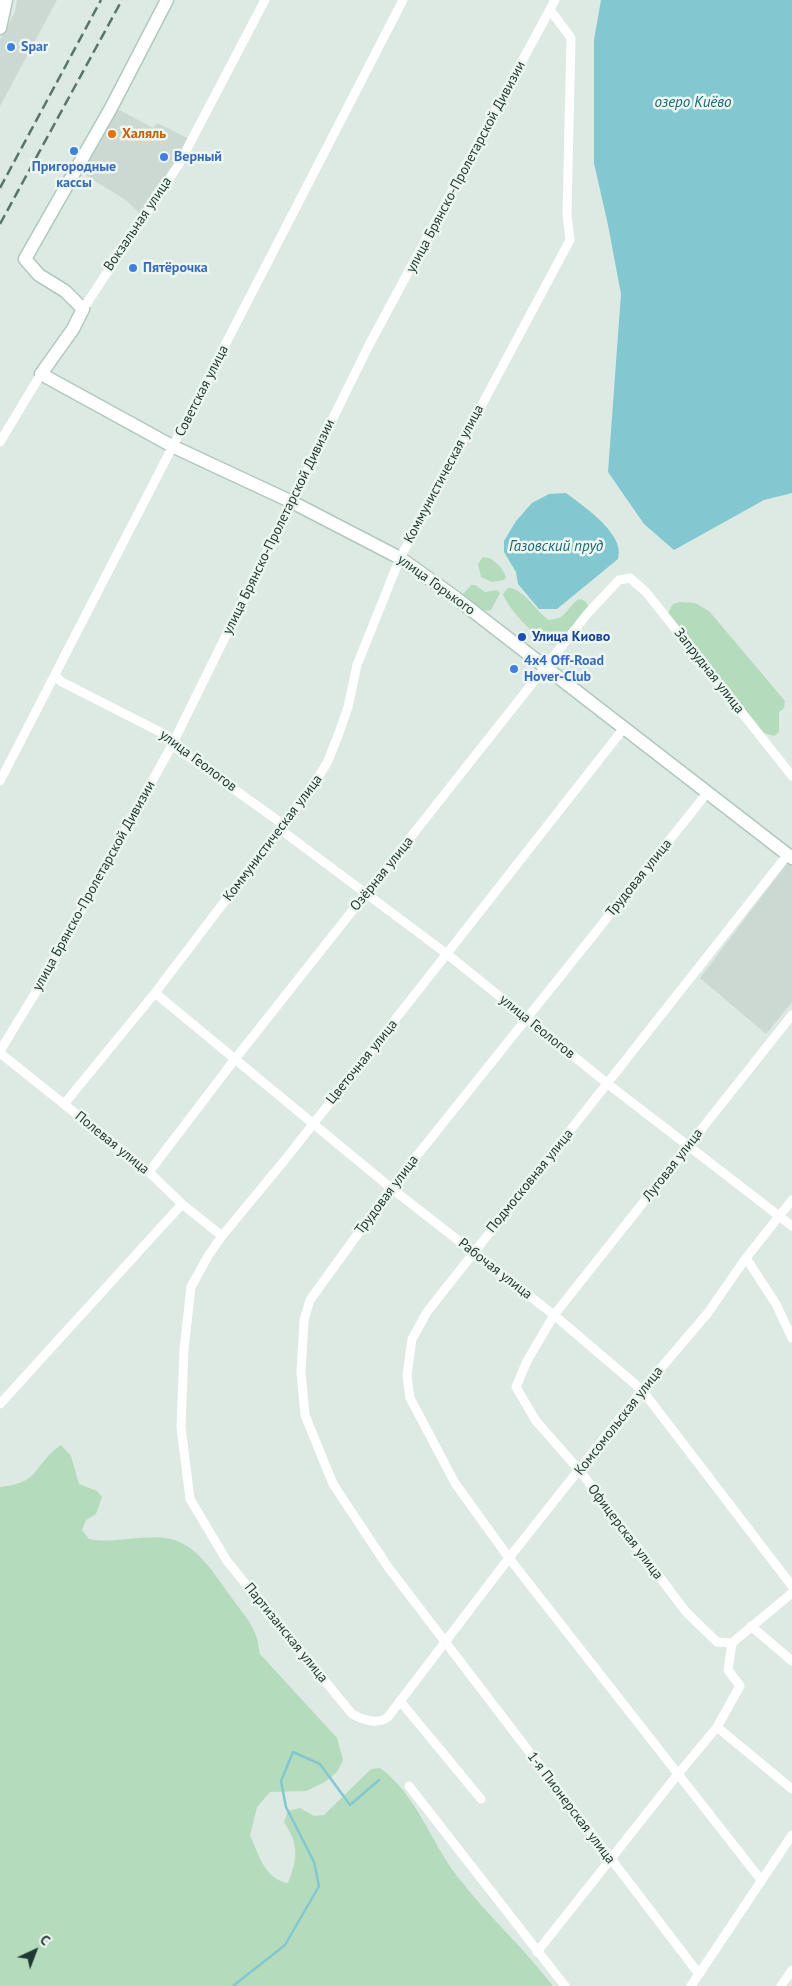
<!DOCTYPE html>
<meta charset="utf-8">
<style>
body{margin:0}
#map{position:relative;width:792px;height:1986px;overflow:hidden;background:#dde9e3;font-family:"PT Sans",sans-serif}
canvas{display:block}
.north{position:absolute;left:10px;top:1926px;width:50px;height:50px;-webkit-text-stroke:4px #edf6f1;paint-order:stroke;rotate:43deg;font-size:14px;font-weight:700;line-height:20px;text-align:center;color:#1f3830}
.north::after{content:'';display:block;margin:auto;width:18px;height:22px;background:#1f3830;clip-path:polygon(50% 0,100% 100%,50% 72%,0 100%)}
</style>
<div id="map">
<canvas width="792" height="1986"></canvas>
<div class="north">С</div>
</div>
<script>
const ctx = document.querySelector('canvas').getContext('2d');
ctx.lineJoin = 'round';
function fillPath(path, color) { ctx.fillStyle = color; ctx.fill(path, 'evenodd'); }
function trace(path, color, width, dash) { ctx.strokeStyle = color; ctx.lineWidth = width; ctx.lineCap = dash ? 'butt' : 'round'; ctx.setLineDash(dash || []); ctx.stroke(path); }
function drawText(font, color, halo, rows, align = 'center') {
  ctx.font = font + ' "PT Sans",sans-serif'; ctx.lineWidth = 5; ctx.setLineDash([]); ctx.textBaseline = 'middle'; ctx.strokeStyle = halo; ctx.fillStyle = color; for (const [text, x, y, turn = 0] of rows) {
    ctx.save(); ctx.translate(x, y); ctx.rotate((+turn || 0) * Math.PI / 180); ctx.textAlign = isNaN(turn) ? turn : align; if (halo) ctx.strokeText(text, 0, 0); ctx.fillText(text, 0, 0); ctx.restore();
  }
}
fillPath(new Path2D(`
 M17,0H57L0,106V40L15,12Z
 M116,108L153,128L157,123L189,139L170,178L142,216L127,201L79,171Z
 M788,862L792,865V1002L766,1034L700,978Z`), '#cbd9d2');
fillPath(new Path2D(`
 M483,557C493,557 503,568 506,577L504,580L492,582L481,577L478,564Z
 M471,585H475L485,592L497,590L500,593L491,610C480,613 468,604 463,594Z
 M508,588C524,588 536,612 549,620C553,619 558,619 561,617C570,612 578,587 589,607L560,642L553,645C536,639 509,610 503,594Z
 M680,602L695,603L709,611L785,701L784,708L779,712V732L774,736L764,733L668,613L673,604Z
 M61,1445L71,1456L79,1484L97,1491L102,1497L96,1514L86,1520L82,1530L89,1539C115,1544 139,1535 165,1538C197,1542 214,1574 231,1597C240,1610 251,1621 256,1636C259,1641 258,1648 260,1654L337,1738L343,1760L337,1772L325,1782L306,1791L270,1792L257,1807L250,1835C258,1853 265,1880 288,1883C298,1858 299,1845 284,1822L288,1811L300,1808L314,1816L324,1815L371,1769L380,1768C416,1794 431,1842 457,1876C487,1915 523,1947 553,1986H0V1487C42,1483 32,1465 61,1445Z`), '#b5dbbd');
fillPath(new Path2D(`
 M601,0H792V493L764,500L674,550L644,524L608,472L621,294L608,225L594,163V40Z
 M566,493C583,506 626,534 618,559L557,609H539L518,584L516,572L504,552V541L516,521L532,503L549,494Z`), '#83c8d0');
trace(new Path2D(`
 M233,1986L285,1945L319,1886L314,1862L286,1807L281,1781L293,1752L320,1764L350,1805L379,1780`), '#83c8d0', 2.5);
const secondary = new Path2D(`
 M167,0L111,108L25,259L39,275L65,291L83,309L73,329L41,374L174,447L292,502L400,558L456,598L792,858
 M0,28L6,0`);
trace(secondary, '#b0c9bf', 15);
trace(new Path2D(`
 M83,309L179,164L265,0
 M0,442L41,374
 M55,676L62,682L168,736L172,745L284,825
 M624,728L288,1156L222,1236L208,1256L191,1287L184,1349L181,1427L190,1499L227,1561L352,1714C362,1720 378,1725 388,1717L509,1558L642,1390L707,1314L746,1258L792,1200
 M0,781L403,0
 M281,830L447,954L608,1084L792,1226
 M155,993L391,1188L554,1315L642,1390L792,1586
 M792,1015L554,1315L527,1361L516,1387L536,1421L580,1471L686,1612L717,1642L732,1643L792,1593
 M0,1051L42,982L172,745L369,345L555,0
 M0,1053L149,1172L182,1204L222,1236
 M65,1103L155,993L316,781L328,761L339,733L348,707L357,665L400,558L570,240L567,214L571,38L551,11
 M149,1172L235,1059L588,613L619,580L630,578L646,592L792,776
 M746,1258L776,1304L792,1338
 M0,1404L182,1204
 M751,1626L792,1661
 M400,1701L481,1799
 M717,1727L792,1789
 M409,1786L565,1986
 M761,1880L509,1558L455,1483L410,1398L407,1375L412,1339L427,1312L788,854
 M537,1952L678,1774L717,1727L740,1686L728,1670L732,1643
 M699,1974L388,1567L333,1484L305,1415L301,1372L304,1320L310,1300L391,1188L707,793
 M691,1986L792,1835
 M781,1986L792,1970`), '#fff', 9);
trace(secondary, '#fff', 12);
trace(new Path2D(`
 M0,188L101,0
 M0,224L122,0`), '#59756b', 2.5, [10, 5]);
for (const [x, y, r, color] of [
 [11,47,5,"#3f7fe0"],
 [112,134,5,"#e8710a"],
 [74,151,5,"#3f7fe0"],
 [164,157,5,"#3f7fe0"],
 [133,268,5,"#3f7fe0"],
 [522,637,5,"#1a4fb4"],
 [514,669,5,"#3f7fe0"]
]) { const dot = new Path2D(); dot.arc(x, y, r, 0, 2 * Math.PI); ctx.fillStyle = color; ctx.fill(dot); trace(dot, '#edf6f1', 2); }
drawText('bold 14px', '#366cbe', '#edf6f1', [
 ["Spar",21,47],
 ["Верный",174,157],
 ["Пригородные",74,167,"center"],
 ["кассы",74,183,"center"],
 ["Пятёрочка",143,268],
 ["4x4 Off-Road",524,661],
 ["Hover-Club",524,677]
], 'left');
drawText('bold 14px', '#c56008', '#edf6f1', [
 ["Халяль",122,134]
], 'left');
drawText('14px', '#1f3830', '#edf6f1', [
 ["улица Брянско-Пролетарской Дивизии",466,167,-62],
 ["Вокзальная улица",138,224,-56],
 ["Советская улица",202,391,-63],
 ["Коммунистическая улица",444,474,-62],
 ["улица Брянско-Пролетарской Дивизии",279,527,-64],
 ["улица Горького",436,585,36],
 ["Запрудная улица",709,671,52],
 ["улица Геологов",198,761,37],
 ["Коммунистическая улица",273,838,-53],
 ["Озёрная улица",382,874,-51],
 ["Трудовая улица",639,878,-51],
 ["улица Брянско-Пролетарской Дивизии",94,886,-61],
 ["улица Геологов",537,1027,39],
 ["Цветочная улица",362,1062,-51],
 ["Полевая улица",112,1143,39],
 ["Луговая улица",673,1165,-52],
 ["Подмосковная улица",530,1181,-51],
 ["Трудовая улица",387,1195,-53],
 ["Рабочая улица",495,1269,38],
 ["Комсомольская улица",619,1421,-52],
 ["Офицерская улица",625,1532,53],
 ["Партизанская улица",286,1633,51],
 ["1-я Пионерская улица",571,1808,53]
]);
drawText('bold 14px', '#164399', '#edf6f1', [
 ["Улица Киово",532,637]
], 'left');
drawText('italic 15px', '#196a74', '#edf6f1', [
 ["озеро Киёво",693,103],
 ["Газовский пруд",556,547]
]);
</script>
